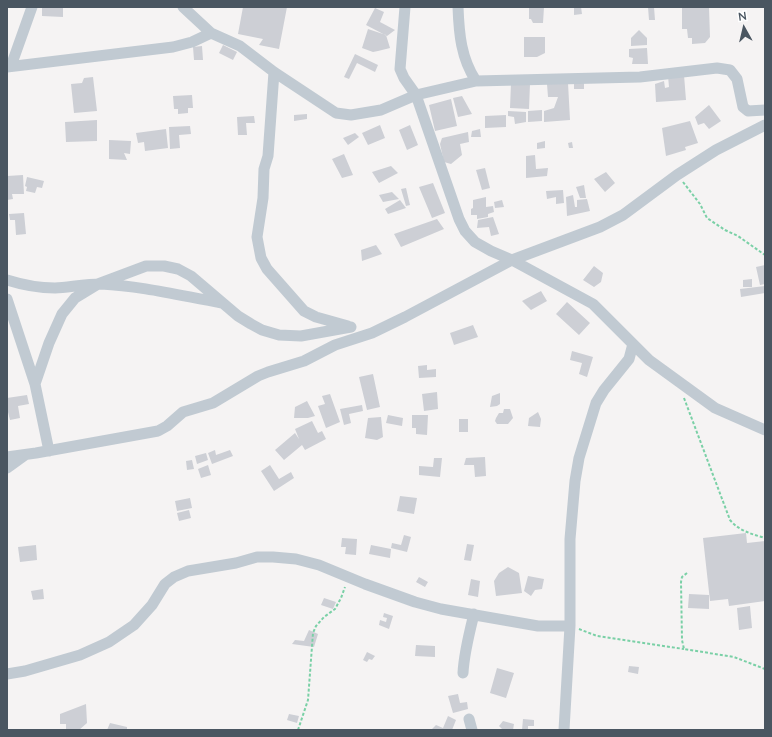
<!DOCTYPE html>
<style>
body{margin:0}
#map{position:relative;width:772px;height:737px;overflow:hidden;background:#f5f3f3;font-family:Lato,sans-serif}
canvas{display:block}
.frame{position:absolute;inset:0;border:8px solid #4a5661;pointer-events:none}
.north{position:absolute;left:724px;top:8px;width:40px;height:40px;-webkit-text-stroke:3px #fff;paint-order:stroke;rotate:352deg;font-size:11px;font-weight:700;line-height:16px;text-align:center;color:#4a5661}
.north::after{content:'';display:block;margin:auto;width:14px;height:18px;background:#4a5661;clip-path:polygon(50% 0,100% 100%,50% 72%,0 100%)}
</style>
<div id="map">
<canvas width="772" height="737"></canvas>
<div class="frame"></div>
<div class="north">N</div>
</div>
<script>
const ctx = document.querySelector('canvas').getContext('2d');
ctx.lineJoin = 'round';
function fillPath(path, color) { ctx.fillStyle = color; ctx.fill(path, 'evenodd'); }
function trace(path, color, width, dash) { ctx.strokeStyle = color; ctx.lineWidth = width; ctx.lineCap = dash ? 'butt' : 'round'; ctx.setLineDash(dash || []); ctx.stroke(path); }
fillPath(new Path2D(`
 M42,7H63V17L42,16Z
 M243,7H287L279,49L259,45L263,39L238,34Z
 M529,7H544L543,23H533L531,19H529Z
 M574,7H581L582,14L574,15Z
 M648,7H654L655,20H649Z
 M682,7H709L710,37L705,43L692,44V38H688L687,29H682Z
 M375,8L384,12L380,22L395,30L387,36L366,25Z
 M368,29L386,35L390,48L378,51L373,52L362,48Z
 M639,30L647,38V45L631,46V38Z
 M524,37H545V53L537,57H524Z
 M223,45L237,52L233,60L219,53Z
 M202,46L203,60H194L193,47Z
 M647,48L648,64H632L633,58L629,57V49Z
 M355,54L378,65L375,72L357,63L349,79L344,77Z
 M684,75L686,100L656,102L655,84L664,81L665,88L669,87L668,76Z
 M93,77L97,111L74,113L71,84L82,83L84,78Z
 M511,83L530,84L529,109L510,108Z
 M568,83L570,120L544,122V111L554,108L558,97H548L547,84Z
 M574,83H584V89H574Z
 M192,95L193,108H188V113L178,114V109H174L173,96Z
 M462,96L472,114L458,117L453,98Z
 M451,99L457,126L435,131L429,105Z
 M709,105L721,121L709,129L704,123L698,125L695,117Z
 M542,110V121L528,122V111Z
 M508,111L526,112V122L515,124L514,117L508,116Z
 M307,114V119L294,121V115Z
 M506,115V127L485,128V116Z
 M254,116L255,123H246L247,135H238L237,117Z
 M97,120V141L66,142L65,122Z
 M690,121L698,143L685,147L686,150L666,156L662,128Z
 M380,125L385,138L368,145L362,133Z
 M410,125L418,145L407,150L399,130Z
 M190,126L191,134L179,135L180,148L170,149L169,127Z
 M166,129L168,148L145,151L144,142L138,143L136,133Z
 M480,129L481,137H471L472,131Z
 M468,132L469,142L460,144L462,155L451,164L444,162L440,144L442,138Z
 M355,133L359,137L348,145L343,138Z
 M109,140L131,141L130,154L124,153L127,160L109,159Z
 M545,141V148L537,149V143Z
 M572,142L573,148H569L568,143Z
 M344,154L353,175L342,178L332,159Z
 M535,155L536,169L548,168L547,176L526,178V156Z
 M391,166L398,173L379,183L372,172Z
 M485,168L490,188L482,190L476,170Z
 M606,172L615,183L605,192L594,179Z
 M23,175L24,194H12L13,199L7,200V176Z
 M27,177L44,181L42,188L37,187L35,193L26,191L27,187L25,186Z
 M433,183L445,213L432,218L419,187Z
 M584,185L586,198H580L576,187Z
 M406,188L410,205L406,206L401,189Z
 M563,190L564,203L556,204V197L547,199L546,191Z
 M392,192L399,199L383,202L379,195Z
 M573,195L575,207H577V200L587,199L590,211L567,216L566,197Z
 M486,197V207L493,206L494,212L488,214V217L477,219V215H471V209L473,208V200Z
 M400,200L406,208L388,214L385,209Z
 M502,200L504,207L495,208L494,202Z
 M24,213L26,234L16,235L15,220H10L9,214Z
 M493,217L499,234L491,236L489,227L477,228L478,220Z
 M437,219L444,229L401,247L394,234Z
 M376,245L382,254L362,261L361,250Z
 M765,265V284L760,285L756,267Z
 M594,266L603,273L601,282L594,287L583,280Z
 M752,279V287H743V280Z
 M765,286V293L741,297L740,289Z
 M541,291L547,301L531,310L522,301Z
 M567,302L590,323L579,335L556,314Z
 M473,325L478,337L454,345L450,333Z
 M572,351L593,357L587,377L579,374L582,363L570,360Z
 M427,365V370L436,369V377L419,378L418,366Z
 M373,374L380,407L367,410L359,377Z
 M437,392L438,409L424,411L422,394Z
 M500,393V404L497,406L490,407L492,396Z
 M330,394L340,422L326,428L318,406L325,404L322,396Z
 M27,395L29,404L18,406L20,418L10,420L7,408V398Z
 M307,401L315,416L308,418H294L295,407Z
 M362,405L363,411L349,414L351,423L344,425L340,409Z
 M504,409H510L513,418L508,424H497L495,421L496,418L499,413H503Z
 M538,412L541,419L540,427L528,426L529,418Z
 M388,415L403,418L402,426L386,423Z
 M412,415H428L427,435L416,434V428H412Z
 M381,417L383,437L377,440L365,438L368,418Z
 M459,419H468V432H459Z
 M312,421L318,433L322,431L326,439L305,450L302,445L284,460L275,450L295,433L299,439L295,429Z
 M215,450L216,455L230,450L233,456L212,464L208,453Z
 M206,453L208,460L197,464L195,456Z
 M485,457L486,476L475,477L474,465H464L466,458Z
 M434,458H442L440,477L419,475V466L433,467Z
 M192,460L194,469L187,470L186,461Z
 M208,465L211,475L201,478L198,469Z
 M270,465L279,479L291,472L294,478L274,491L261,471Z
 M400,496L417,498L414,514L397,511Z
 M190,498L192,508L177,511L175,501Z
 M189,510L191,518L179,521L177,513Z
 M746,533L747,543L765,541V601L729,606L728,599L710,601L703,538Z
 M404,535L411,537L407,552L391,548L392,543L401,545Z
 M342,538L357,539L356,555L345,554L346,547H341Z
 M467,544L474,545L471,561L464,560Z
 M36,545L37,560L20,562L18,547Z
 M371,545L391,549L390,558L369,554Z
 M508,567L519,573L522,593L496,596L494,581L499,573Z
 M528,576L544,579L542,589L535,590L531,596L524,591Z
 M419,577L428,582L425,587L416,582Z
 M471,579L480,581L478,597L468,595Z
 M43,589L44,599L33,600L31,591Z
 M689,594L709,595V609L688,608Z
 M324,598L336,602L333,609L321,605Z
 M750,606L752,628L739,630L737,608Z
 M384,613L393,616L389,629L379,625L380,620L386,622L387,618L383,617Z
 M309,630L318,634L314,647L292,644L295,640L304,641Z
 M416,645L435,646V657L415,656Z
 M367,652L375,656L372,660L369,659L367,662L363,660Z
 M629,666L639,667L638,674L628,672Z
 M497,668L514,673L506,698L490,693Z
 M458,694L460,703L467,702L468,709L453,713L448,696Z
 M86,704L87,723L79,730H66V724H60V714Z
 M289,714L299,716L297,723L287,720Z
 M448,716L456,720L452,730H431L436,725L443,728Z
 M523,719L534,720V726H528V730H522Z
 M503,721L514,724L513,730H503L499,726Z
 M110,723L127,727V730H107Z`), '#cdcfd5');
trace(new Path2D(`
 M683,182L700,204L707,218L725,230L738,236L765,255
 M684,398L730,520C739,531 752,534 765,538
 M687,573L682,577L681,582L682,640L684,649L734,657L765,669
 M579,629L597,636L684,649
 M298,730L308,700L313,633L316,626L324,617L335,609L341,598L345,587`), '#7ad0a6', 2, [3, 2]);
trace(new Path2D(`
 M183,7L211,33L240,46L274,72L336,113L351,115L381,110L416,95L476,81L640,77L717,68L730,70L737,79L743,107L748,111L765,110
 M405,7L400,69L404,78L416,95L459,219L465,231L475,242L491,251L512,260L593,304L649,360L715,408L765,430
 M458,7C459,34 461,58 476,81
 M11,66L32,7
 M7,67L173,47L192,42L211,33
 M274,72L268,156L264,169L263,198L257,237L261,258L267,269L304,311L316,317L348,326
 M7,280C23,285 38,288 55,288C70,287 86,284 101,284C142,286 182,296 222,303
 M7,299L35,384
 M49,451L35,384L49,343L62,314L75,298L98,284L146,266H164L178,269L191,276L238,316L251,324L262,330L279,335L301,336L351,327
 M7,457L36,453L158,431L167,426L183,412L213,403L258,376L268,372L304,361L335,345L372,333L405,317L512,260L600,227L623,215L677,175L716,150L765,125
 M7,468L25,455
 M463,673C464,653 469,634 474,614
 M7,674L25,671L80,655L109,642L134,625L152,605L165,584L174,577L188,571L236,563L257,557H273L296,559L319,565L365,584L415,602L441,609L538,626H570
 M469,719L472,730
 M564,730L570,626V539L575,481L579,458L596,403L604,390L629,359L633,344`), '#c1cad2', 11);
</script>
